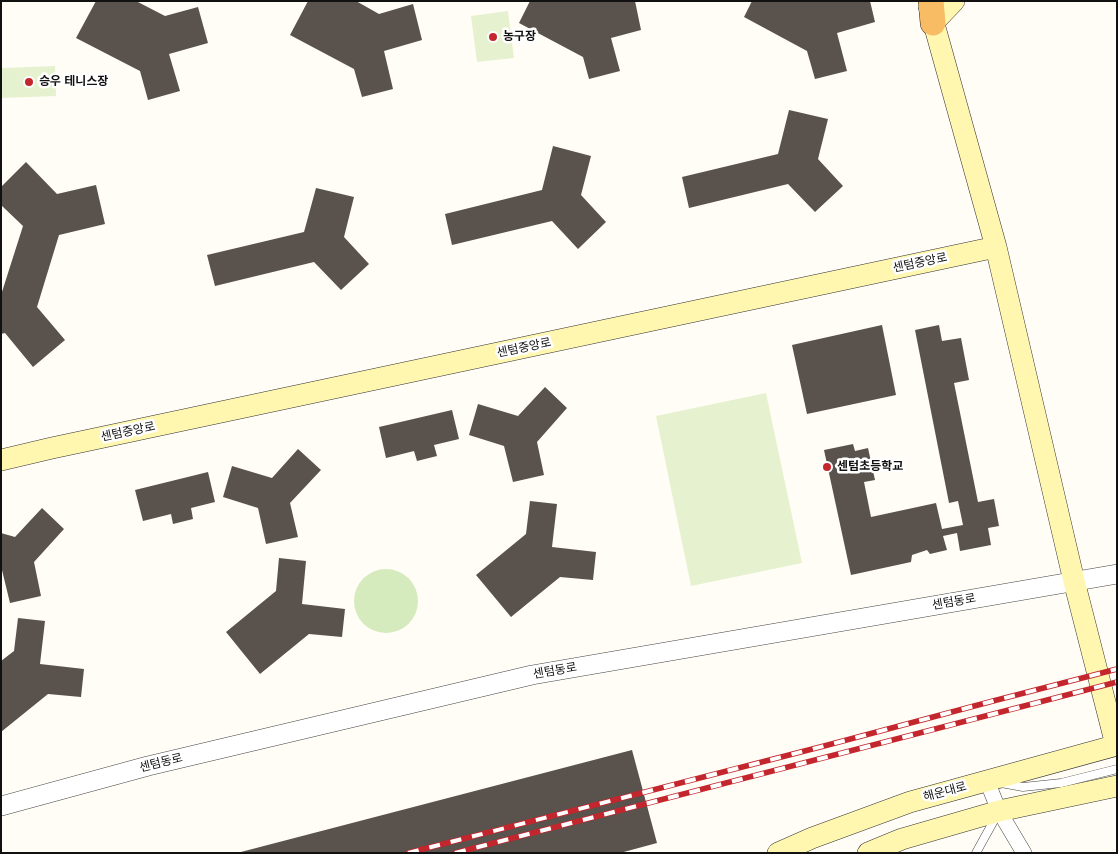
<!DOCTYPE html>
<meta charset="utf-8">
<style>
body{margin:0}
#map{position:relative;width:1118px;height:854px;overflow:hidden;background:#fffdf5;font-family:Lora,serif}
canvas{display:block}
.frame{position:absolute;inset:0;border:2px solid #111;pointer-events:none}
</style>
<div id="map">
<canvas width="1118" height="854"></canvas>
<div class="frame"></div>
</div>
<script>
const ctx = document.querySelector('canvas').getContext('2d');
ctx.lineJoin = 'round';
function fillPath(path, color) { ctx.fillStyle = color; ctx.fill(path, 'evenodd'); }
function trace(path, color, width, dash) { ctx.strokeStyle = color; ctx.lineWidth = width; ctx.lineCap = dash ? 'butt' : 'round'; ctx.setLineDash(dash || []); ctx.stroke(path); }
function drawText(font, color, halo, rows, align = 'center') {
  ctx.font = font + ' Lora,"Noto Sans KR",serif'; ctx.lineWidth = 5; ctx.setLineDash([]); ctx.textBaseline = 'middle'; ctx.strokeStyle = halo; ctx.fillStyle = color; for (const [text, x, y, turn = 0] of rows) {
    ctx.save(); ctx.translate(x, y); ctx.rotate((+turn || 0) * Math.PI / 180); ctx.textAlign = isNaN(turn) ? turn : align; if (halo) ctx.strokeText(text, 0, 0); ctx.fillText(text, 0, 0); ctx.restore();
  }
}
fillPath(new Path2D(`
 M354 601a32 32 0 1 1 64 0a32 32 0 1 1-64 0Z`), '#d5ebbd');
fillPath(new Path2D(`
 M508,11L514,58L477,62L471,16Z
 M55,66L56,96L1,98V68Z
 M766,393L802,563L691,586L656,416Z`), '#e6f2cf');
fillPath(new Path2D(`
 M96,1H136L165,16L198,7L208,43L169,54L180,91L148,100L140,71L76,38Z
 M308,1H356L379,14L413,4L422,40L384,51L393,89L362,97L354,69L290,35Z
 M530,1H635L641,30L611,38L620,71L589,79L583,57L519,23Z
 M752,1H870L875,22L837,33L847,71L815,79L807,51L744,17Z
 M789,110L828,119L818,159L843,186L815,212L788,184L689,208L682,177L778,154Z
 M553,146L591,156L581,195L606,222L578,249L552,221L452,245L445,214L542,190Z
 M26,162L57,194L96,185L105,224L59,235L37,307L65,340L33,367L5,333L1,334V295L23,226L1,205V187Z
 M316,188L354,197L344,237L369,264L341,290L314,262L215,286L207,255L304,232Z
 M882,325L896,395L807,414L792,345Z
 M939,325L942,341L961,338L969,380L954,383L978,502L994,499L999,526L988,528L991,545L960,551L957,533L943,536L947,550L930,554L927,550L912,555L911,562L851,575L824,450L853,444L855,451L868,448L875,480L864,482L871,517L936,503L942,529L963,525L958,501L949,503L915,330Z
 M545,387L567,408L537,442L544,475L513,482L504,446L469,435L478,404L518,416Z
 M452,410L459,439L434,445L437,456L417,461L414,451L386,458L379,427Z
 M298,449L321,470L290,503L298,537L266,544L258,508L223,497L232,466L272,478Z
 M208,472L215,502L191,508L193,519L173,524L171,514L143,521L135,490Z
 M530,501L557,504L552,547L596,552L593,580L560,577L511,617L476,575L526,534Z
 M42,508L64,529L34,562L41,596L10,603L1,566V533L15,537Z
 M279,558L306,561L302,604L345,609L342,637L309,634L260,674L226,632L276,591Z
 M18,618L45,621L40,664L84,669L81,697L48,694L1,732V661L14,651Z
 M632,750L657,843L620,853H237Z`), '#5a524d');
const service = new Path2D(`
 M1001,783L1023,787L1061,783L1117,769
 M976,853L997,815`);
const minor = new Path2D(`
 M987,781L999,811L1024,853`);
const tertiary = new Path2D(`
 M1,806L148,766L532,675L1117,574`);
const secondary = new Path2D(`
 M929,6L996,247L1074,581L1116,745
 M933,23L954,1
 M1,460L52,448L996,247
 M778,853L812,838L910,802L1117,745
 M868,853L902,839L999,811L1117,786`);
const trunk = new Path2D(`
 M931,1L933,23`);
trace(service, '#444', 9);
trace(minor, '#444', 16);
trace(tertiary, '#444', 20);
trace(secondary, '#333', 22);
trace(trunk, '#222', 26);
trace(service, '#fff', 8);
trace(minor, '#fff', 15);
trace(tertiary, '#fff', 19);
trace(secondary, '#fff6b0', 21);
trace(trunk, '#f7bc64', 25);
const rail = new Path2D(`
 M408,853L824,746L993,701L1117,669
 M455,853L1117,682`);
trace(rail, '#c4262e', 5.5);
trace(rail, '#fff', 4, [11]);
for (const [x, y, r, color] of [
 [493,37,5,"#c4262e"],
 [29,82,5,"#c4262e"],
 [827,467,5,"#c4262e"]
]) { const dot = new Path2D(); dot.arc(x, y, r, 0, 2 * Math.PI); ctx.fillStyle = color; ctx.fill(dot); trace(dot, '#fff', 2); }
drawText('bold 12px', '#111', '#fff', [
 ["농구장",503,37],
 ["승우 테니스장",39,82],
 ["센텀초등학교",837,467]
], 'left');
drawText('12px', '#111', '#fff', [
 ["센텀중앙로",920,263,-12],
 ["센텀중앙로",524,348,-12],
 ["센텀중앙로",128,432,-12],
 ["센텀동로",954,602,-10],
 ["센텀동로",555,671,-10],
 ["센텀동로",161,763,-14],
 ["해운대로",945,792,-15]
]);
</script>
